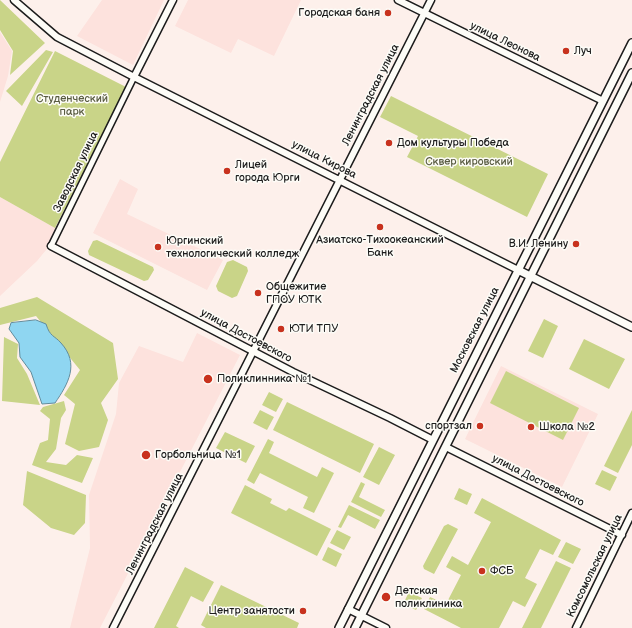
<!DOCTYPE html>
<meta charset="utf-8">
<style>
body{margin:0}
canvas{display:block;background:#fdf0eb}
</style>
<canvas width="632" height="628"></canvas>
<script>
const ctx = document.querySelector('canvas').getContext('2d');
ctx.lineJoin = 'round';
function fillPath(path, color) { ctx.fillStyle = color; ctx.fill(path, 'evenodd'); }
function trace(path, color, width, dash) { ctx.strokeStyle = color; ctx.lineWidth = width; ctx.lineCap = dash ? 'butt' : 'round'; ctx.setLineDash(dash || []); ctx.stroke(path); }
function drawText(font, color, halo, rows, align = 'center') {
  ctx.font = font + ' "Balsamiq Sans",sans-serif'; ctx.lineWidth = 3; ctx.setLineDash([]); ctx.textBaseline = 'middle'; ctx.strokeStyle = halo; ctx.fillStyle = color; for (const [text, x, y, turn = 0] of rows) {
    ctx.save(); ctx.translate(x, y); ctx.rotate((+turn || 0) * Math.PI / 180); ctx.textAlign = isNaN(turn) ? turn : align; if (halo) ctx.strokeText(text, 0, 0); ctx.fillText(text, 0, 0); ctx.restore();
  }
}
fillPath(new Path2D(`
 M102,0H164L133,65L77,36Z
 M188,0H301L274,56L238,39L231,53L175,26Z
 M0,32L12,51L8,76L0,102Z
 M120,179L138,189L127,214L223,260L207,290L93,233Z
 M0,197L55,228L51,244L37,261L0,296Z
 M197,333L240,355L100,628H70L90,548L89,495L116,414L119,383L139,346L183,362Z
 M501,366L598,414L562,487L465,439Z`), '#fde2dd');
fillPath(new Path2D(`
 M0,0L45,43L10,75L13,51L0,30Z
 M46,50L53,52L22,106L6,91Z
 M55,51L126,87L55,228L0,197V162Z
 M391,96L548,174L527,217L407,157L418,136L380,117Z
 M97,240L153,267L154,270L148,280L144,281L89,255L88,251L93,241Z
 M233,260L247,267L248,271L237,296L232,298L218,291L216,286L227,262Z
 M37,297L113,343L118,379L101,403L108,420L99,447L79,451L65,444L75,404L64,395L80,370L36,316L0,325V308Z
 M544,319L558,326L543,358L528,351Z
 M4,337L18,344L17,358L27,374L40,405L2,401Z
 M584,339L625,359L609,389L569,369Z
 M506,371L579,408L563,440L490,403Z
 M269,392L283,399L276,412L262,405Z
 M64,401L66,410L61,418L56,449L46,462L66,465L77,455L93,458L82,483L32,465L40,443L48,440L50,419L40,411L43,407Z
 M287,402L374,444L360,473L273,430Z
 M260,410L274,417L267,430L253,423Z
 M632,410V445L618,473L604,466Z
 M225,432L255,446L246,463L216,448Z
 M268,439L274,442L269,453L317,477L322,467L334,473L314,513L303,508L308,497L260,473L254,484L247,480Z
 M379,447L395,455L379,485L363,477Z
 M602,470L617,477L610,491L595,484Z
 M27,471L86,495L85,523L74,535L51,528L23,505Z
 M361,482L365,484L359,497L385,510L381,517L351,502Z
 M245,485L272,499L270,503L286,511L289,508L331,529L317,556L231,513Z
 M459,488L472,494L467,505L454,499Z
 M482,498L561,540L553,555L540,549L525,578L537,584L525,607L513,601L499,628H461L424,609L430,597L446,604L461,575L446,567L452,556L468,565L491,522L474,513Z
 M349,505L380,520L375,529L348,515L341,528L338,527Z
 M448,524L458,529L434,574L424,569L423,566L444,526Z
 M337,530L351,537L344,550L330,543Z
 M566,542L581,549L573,564L558,557Z
 M328,547L342,554L336,567L322,560Z
 M556,561L571,568L541,628H522Z
 M185,567L214,582L203,602L191,596L176,626L179,628H154Z
 M221,585L299,623L297,628H206L201,625Z
 M409,592L422,598L416,610L403,604Z`), '#c9d488');
const water = new Path2D(`
 M36,320L46,324C50,337 54,335 61,343C80,364 68,384 55,403L42,404L31,372L20,357L19,343L9,329L11,323Z`);
fillPath(water, '#8fd6f1');
trace(water, '#618c9c', 1);
const minor = new Path2D(`
 M51,246L134,77`);
const tertiary = new Path2D(`
 M14,0L57,37L134,77L518,270
 M398,0L603,101
 M134,77L173,0
 M51,246L293,372L390,418L433,440
 M446,447L622,535
 M348,609L386,628
 M113,628L431,0
 M576,628L632,513`);
const secondary = new Path2D(`
 M518,270L632,327
 M339,628L632,43
 M355,628L632,73`);
trace(minor, '#1c1c1c', 8);
trace(tertiary, '#1c1c1c', 9);
trace(secondary, '#1c1c1c', 10);
trace(minor, '#fdfcf7', 5);
trace(tertiary, '#fdfcf7', 6);
trace(secondary, '#fdfcf7', 7);
for (const [x, y, r, color] of [
 [388,13,4,"#c8321e"],
 [566,51,4,"#c8321e"],
 [389,143,4,"#c8321e"],
 [227,171,4,"#c8321e"],
 [380,227,4,"#c8321e"],
 [576,244,4,"#c8321e"],
 [158,247,4,"#c8321e"],
 [258,293,4,"#c8321e"],
 [281,329,4,"#c8321e"],
 [208,379,5,"#c8321e"],
 [480,426,4,"#c8321e"],
 [531,427,4,"#c8321e"],
 [146,455,5,"#c8321e"],
 [482,571,4,"#c8321e"],
 [386,597,5,"#c8321e"],
 [303,611,4,"#c8321e"]
]) { const dot = new Path2D(); dot.arc(x, y, r, 0, 2 * Math.PI); ctx.fillStyle = color; ctx.fill(dot); trace(dot, '#fdfcf7', 1.5); }
drawText('11px', '#1c1c1c', '#fdfcf7', [
 ["Городская баня",380,13,"right"],
 ["Луч",574,51],
 ["Дом культуры Победа",397,143],
 ["Лицей",235,165],
 ["города Юрги",235,178],
 ["Азиатско-Тихоокеанский",380,240,"center"],
 ["Банк",380,253,"center"],
 ["Юргинский",166,241],
 ["технологический колледж",166,254],
 ["В.И. Ленину",568,244,"right"],
 ["Общежитие",266,287],
 ["ГПОУ ЮТК",266,300],
 ["ЮТИ ТПУ",289,329],
 ["Поликлинника №1",217,379],
 ["спортзал",472,426,"right"],
 ["Школа №2",539,427],
 ["Горбольница №1",155,455],
 ["ФСБ",490,571],
 ["Детская",395,591],
 ["поликлиника",395,604],
 ["Центр занятости",295,611,"right"]
], 'left');
drawText('11px', '#1c1c1c', '#fdfcf7', [
 ["улица Леонова",505,42,26],
 ["Ленинградская улица",371,95,-63],
 ["улица Кирова",324,160,27],
 ["Заводская улица",76,172,-64],
 ["Московская улица",475,330,-63],
 ["улица Достоевского",246,336,28],
 ["улица Достоевского",538,481,27],
 ["Ленинградская улица",155,524,-63],
 ["Комсомольская улица",595,566,-64]
]);
drawText('11px', '#595c42', '#fdfcf7', [
 ["Студенческий",72,99],
 ["парк",72,112],
 ["Сквер кировский",469,162]
]);
</script>
